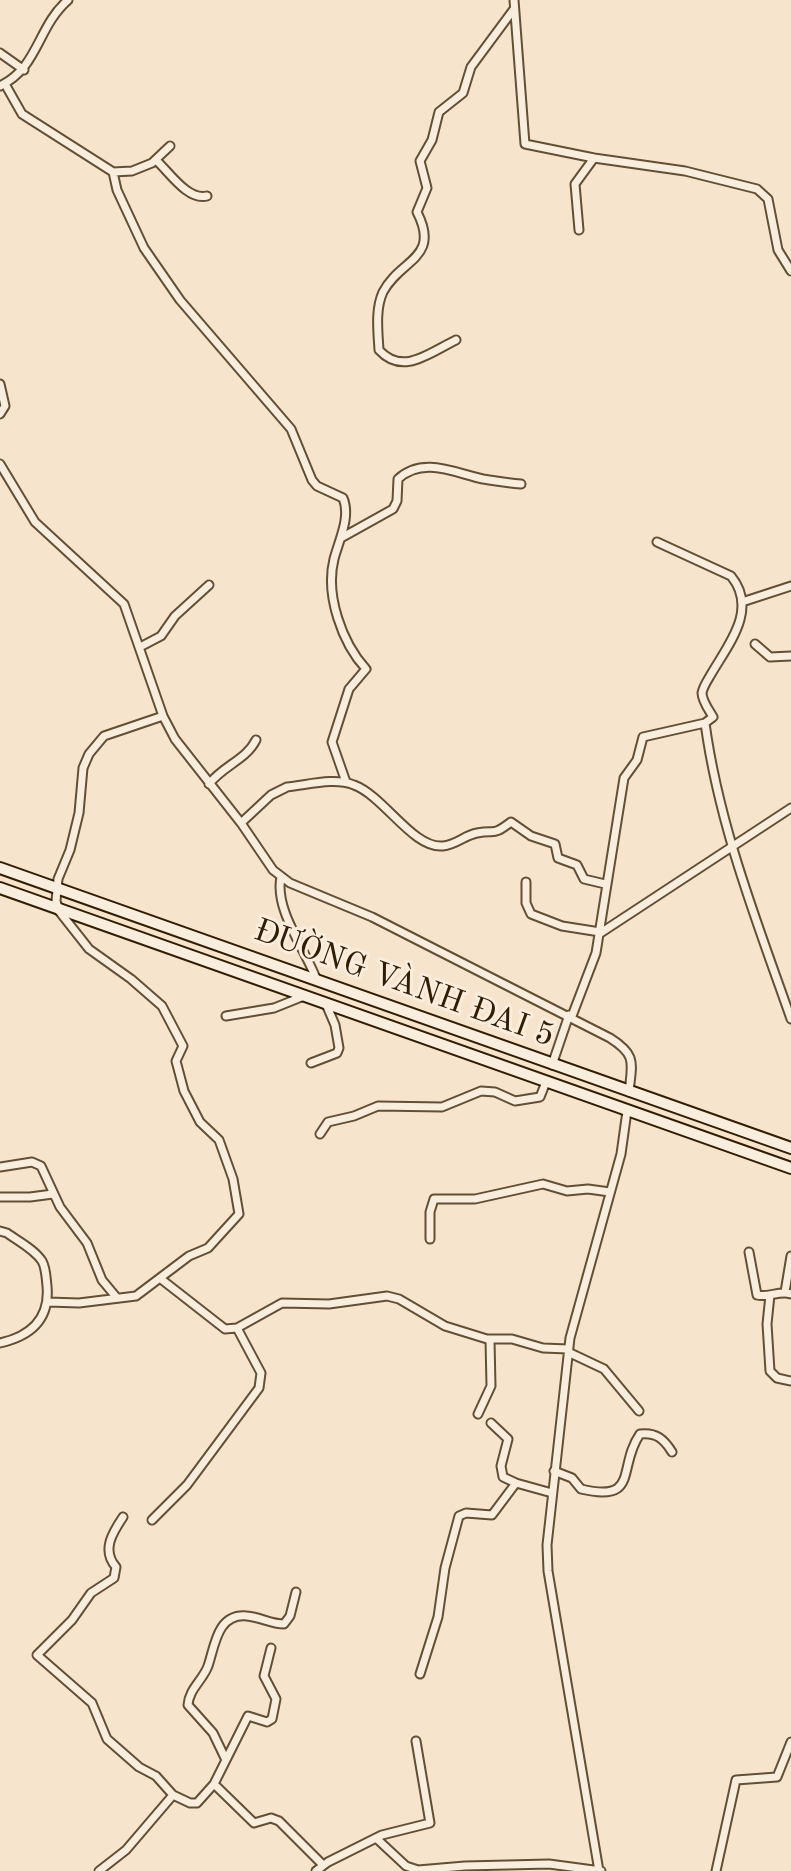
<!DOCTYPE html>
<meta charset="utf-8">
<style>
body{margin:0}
canvas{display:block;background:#f6e4cc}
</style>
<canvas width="791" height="1871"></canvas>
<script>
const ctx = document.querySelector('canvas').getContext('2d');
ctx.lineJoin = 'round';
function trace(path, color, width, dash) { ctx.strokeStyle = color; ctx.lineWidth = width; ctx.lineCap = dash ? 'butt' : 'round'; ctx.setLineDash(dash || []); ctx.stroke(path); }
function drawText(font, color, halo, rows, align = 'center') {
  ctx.font = font + ' "Old Standard TT",serif'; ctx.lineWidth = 6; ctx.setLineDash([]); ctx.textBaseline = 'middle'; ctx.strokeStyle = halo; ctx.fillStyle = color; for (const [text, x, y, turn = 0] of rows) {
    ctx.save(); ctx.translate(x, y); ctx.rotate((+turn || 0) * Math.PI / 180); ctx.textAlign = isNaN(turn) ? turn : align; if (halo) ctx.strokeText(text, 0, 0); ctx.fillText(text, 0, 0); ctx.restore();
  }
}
const street = new Path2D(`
 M514,0L525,144L594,158L685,171L757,189L768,199L778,250L791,271
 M0,53L24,70
 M5,84L22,114L113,172L132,171L152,163L170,146
 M0,86C39,67 37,27 68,0
 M156,160C169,172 188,201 207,196
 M113,172L117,190L144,248L180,300L291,429L312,480L317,486L343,498C351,517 339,540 334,559C325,595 342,643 366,669L349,689L332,742L346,782
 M579,230L575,184L594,158
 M456,340C429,353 403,376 379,350C378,332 375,309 383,292C400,259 441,259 417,212L427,188L420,161L432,140L439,112L463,93L471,67L514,9
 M0,384L5,406L0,414
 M0,464L35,522L124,604L163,716L175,739L241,823L273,870L290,883L372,917L610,1038C637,1055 632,1063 629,1092
 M341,538L393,509L397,501L398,479C423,456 455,473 483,479C496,481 508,483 521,484
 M742,602L791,586
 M755,644L770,657L791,656
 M140,647L161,636L175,616L209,585
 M705,723C719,826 757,922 791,1019
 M209,784C224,765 246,760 256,740
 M241,823L271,795L287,787C308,785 334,777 354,785C384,796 413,849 443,846C456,845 465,835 477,833C497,829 491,837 511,822L531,836L555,844L558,858L577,865L584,879L605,884
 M281,877C274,910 306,950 317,981
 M526,882V903L531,914L562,926L600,932
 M599,934L791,808
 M226,1016L274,1008L304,996
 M572,1016L596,953L624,778L637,760L643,737L705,723L713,717C709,710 702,701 702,693C703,687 707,681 710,676C727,646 759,610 731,576L657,542
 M311,1063L337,1053L339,1048L335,1025L326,1004
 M552,1065L569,1015
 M320,1134L328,1122L354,1116L378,1106L442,1107L481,1091L495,1092L515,1101L540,1097L546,1082
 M0,1167L32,1162L41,1166L60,1207L87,1243L102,1280L117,1298
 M0,1197H30L53,1194
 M0,1231L7,1233C18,1241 34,1249 42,1261C46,1268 46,1277 47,1286C50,1319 31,1336 0,1343
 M430,1239V1212L434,1199H475L543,1184L567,1191L588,1189L610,1192
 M749,1252L757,1295C768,1298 780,1290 791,1294
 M161,1279L225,1329L237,1328L282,1303L329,1304L387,1296L399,1299L445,1326L487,1339H512L543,1348L568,1349
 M785,1292L791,1256
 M770,1295L767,1324L770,1371L777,1378L791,1381
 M48,1302L79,1303L136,1296L189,1256L208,1248L239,1214L233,1179L219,1140L200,1122L184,1091L176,1061L183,1046L162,1006L131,979L89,949L59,911L56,901L58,879L70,850L79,813L83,768L89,754L104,736L163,716
 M568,1352L604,1369L639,1411
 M478,1414L491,1386L490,1340
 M491,1423L508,1439L501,1466L503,1477L516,1483L552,1493
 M554,1471L572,1478L581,1489C640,1503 617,1467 640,1434C656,1432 664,1439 672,1452
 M123,1517C113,1532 101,1550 116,1567L114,1578L91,1593L72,1620L37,1655L92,1703L107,1739L139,1767L156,1776L173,1795L190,1803H197L214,1784L248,1716L267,1722L272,1719L276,1699L264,1676L271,1648
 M152,1520L187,1485L259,1388L261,1373L237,1328
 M420,1674L438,1617L445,1568L459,1516L466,1513L492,1515L516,1483
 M225,1758L213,1733L188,1705C189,1689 203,1680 208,1666C215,1646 217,1613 247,1616C260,1617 271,1624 284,1624L290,1616L296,1592
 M214,1784L254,1823L271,1818L279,1821L323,1865
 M376,1838L406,1866L418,1870L465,1866L549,1864L601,1871
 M99,1871L126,1850L173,1795
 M316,1871L328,1862L382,1835L430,1823L416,1741
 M599,1871L548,1571L547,1545L570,1338L621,1154L627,1111
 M716,1871L736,1780L777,1777L791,1742`);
const secondary = new Path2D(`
 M0,868L791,1148
 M0,888L791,1168`);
trace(street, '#624f34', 11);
trace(secondary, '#311d01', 14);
trace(street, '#f9edde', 7);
trace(secondary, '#f9edde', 10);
drawText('32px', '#311d01', '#f9edde', [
 ["ĐƯỜNG VÀNH ĐAI 5",404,984,20]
]);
</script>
